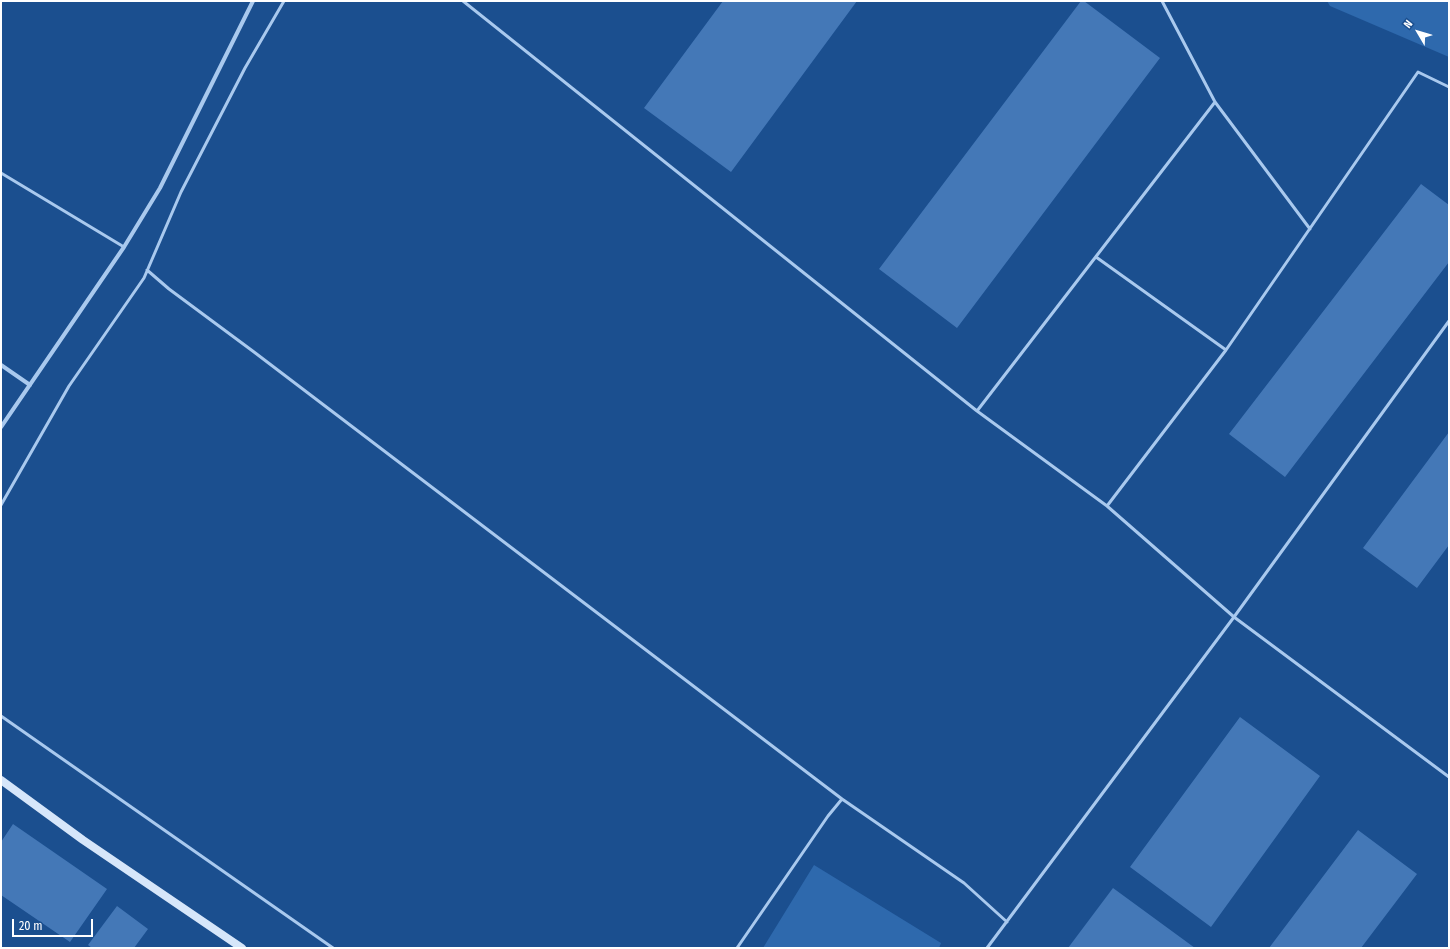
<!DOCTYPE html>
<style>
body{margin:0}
#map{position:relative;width:1450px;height:949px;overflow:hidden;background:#1b4f8f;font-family:"Fira Sans Condensed",sans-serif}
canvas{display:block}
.frame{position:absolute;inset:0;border:2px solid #fff;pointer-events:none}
.north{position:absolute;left:1398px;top:12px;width:40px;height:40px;-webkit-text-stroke:3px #1b4f8f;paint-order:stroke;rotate:308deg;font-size:11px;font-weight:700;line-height:16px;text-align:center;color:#fff}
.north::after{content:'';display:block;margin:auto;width:14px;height:18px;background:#fff;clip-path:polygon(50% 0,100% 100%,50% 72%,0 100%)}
.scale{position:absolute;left:12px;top:919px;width:81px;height:18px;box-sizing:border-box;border:2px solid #fff;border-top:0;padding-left:5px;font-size:12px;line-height:14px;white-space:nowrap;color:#fff;-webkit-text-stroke:3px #1b4f8f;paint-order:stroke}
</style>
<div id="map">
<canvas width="1450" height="949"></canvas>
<div class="frame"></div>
<div class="north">N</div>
<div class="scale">20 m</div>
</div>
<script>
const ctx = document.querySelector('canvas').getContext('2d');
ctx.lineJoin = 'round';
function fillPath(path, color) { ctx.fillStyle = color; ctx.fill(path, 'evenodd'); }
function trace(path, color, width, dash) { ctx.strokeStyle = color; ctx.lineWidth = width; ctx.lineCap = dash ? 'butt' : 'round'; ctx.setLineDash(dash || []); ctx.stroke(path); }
fillPath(new Path2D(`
 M1327,1H1449V57L1330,6Z
 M814,865L941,943L939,948H763Z`), '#2e69ad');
fillPath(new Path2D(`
 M723,1H857L731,172L644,108Z
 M1081,1H1084L1160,58L957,328L879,269Z
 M1421,184L1449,205V262L1285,477L1229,434Z
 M1449,432V545L1417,588L1363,548Z
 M1240,717L1320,776L1211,927L1130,867Z
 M13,824L107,889L70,942L1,895V842Z
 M1358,830L1417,874L1361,948H1269Z
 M1113,888L1195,948H1068Z
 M117,906L148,929L134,948H92L88,945Z`), '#4478b7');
trace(new Path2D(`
 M463,1L977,411L1107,506L1234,617L1449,777
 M1162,1L1215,102L1310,229
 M1,173L124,247
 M1096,257L1226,350
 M147,270L169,289L254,352L842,799L964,883L1007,922
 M977,411L1215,102
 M1,505L69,386L144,278L181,192L245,68L284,1
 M1107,506L1226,350L1418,72L1449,87
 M1,716L333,948
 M737,948L828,816L842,799
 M987,948L1234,617L1449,321`), '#a9c9ee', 3);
trace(new Path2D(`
 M1,365L30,385
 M1,427L124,247L160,188L253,1`), '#a9c9ee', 4);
trace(new Path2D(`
 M1,780L83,840L242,948`), '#d6e6fa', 8);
</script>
